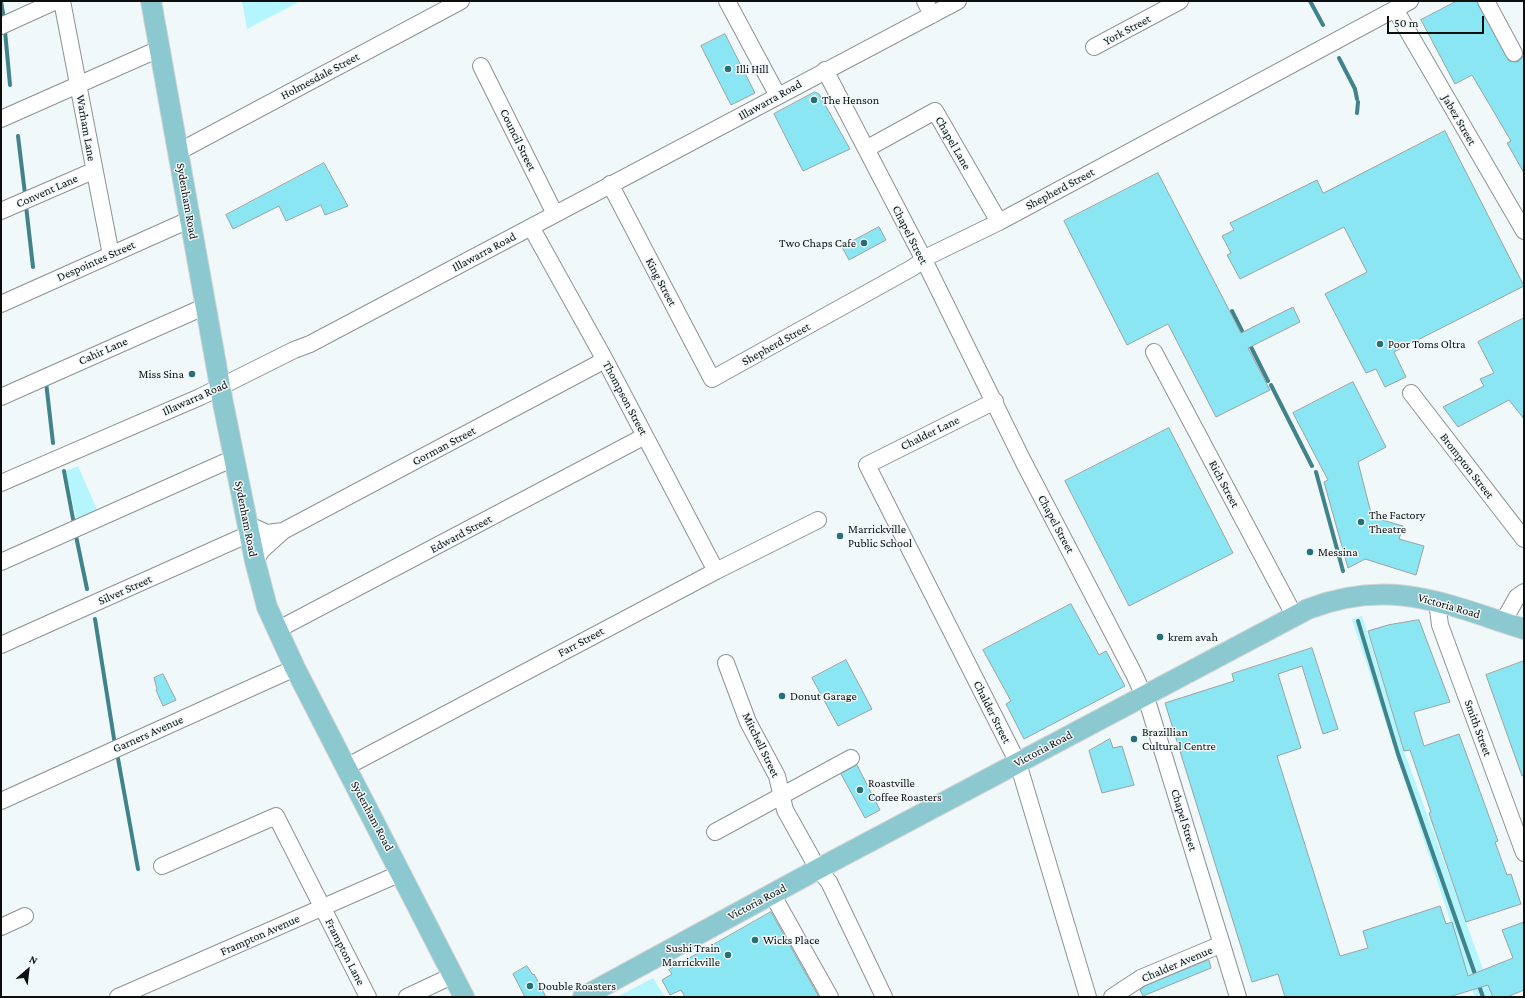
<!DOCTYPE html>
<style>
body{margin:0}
#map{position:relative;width:1525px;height:998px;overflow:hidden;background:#f1f8f9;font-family:"Crimson Pro",serif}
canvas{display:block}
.frame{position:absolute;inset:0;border:2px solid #0d0f0f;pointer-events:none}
.north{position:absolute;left:8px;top:950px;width:40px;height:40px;-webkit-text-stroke:3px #f1f8f9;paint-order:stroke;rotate:28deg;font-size:11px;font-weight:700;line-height:16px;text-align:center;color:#0d0f0f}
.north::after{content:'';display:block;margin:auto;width:14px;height:18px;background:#0d0f0f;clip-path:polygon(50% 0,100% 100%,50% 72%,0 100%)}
.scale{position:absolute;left:1387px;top:16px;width:97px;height:18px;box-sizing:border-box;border:2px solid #0d0f0f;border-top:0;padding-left:5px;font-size:12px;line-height:14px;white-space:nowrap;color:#0d0f0f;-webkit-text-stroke:3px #f1f8f9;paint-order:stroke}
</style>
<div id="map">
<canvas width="1525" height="998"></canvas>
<div class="frame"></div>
<div class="north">N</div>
<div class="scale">50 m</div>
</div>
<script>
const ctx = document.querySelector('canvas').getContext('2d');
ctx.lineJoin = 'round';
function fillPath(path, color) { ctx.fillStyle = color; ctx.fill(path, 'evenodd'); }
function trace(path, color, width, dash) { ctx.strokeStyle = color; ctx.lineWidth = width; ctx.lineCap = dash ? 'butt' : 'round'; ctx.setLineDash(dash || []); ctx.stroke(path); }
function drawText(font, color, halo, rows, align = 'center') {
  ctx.font = font + ' "Crimson Pro",serif'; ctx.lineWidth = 3; ctx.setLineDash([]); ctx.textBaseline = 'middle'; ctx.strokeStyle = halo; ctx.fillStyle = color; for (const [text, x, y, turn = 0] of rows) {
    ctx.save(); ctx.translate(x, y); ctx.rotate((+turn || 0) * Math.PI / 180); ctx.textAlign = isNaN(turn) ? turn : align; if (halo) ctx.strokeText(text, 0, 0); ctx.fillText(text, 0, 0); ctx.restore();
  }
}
fillPath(new Path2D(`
 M242,1H301L247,29Z
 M78,466L98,512L77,521L66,471Z
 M1362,616L1404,751L1493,997H1475L1352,619Z
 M653,978L665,997H617Z`), '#b4f5fe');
trace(new Path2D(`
 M1,1L4,19
 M1310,1L1323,25
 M5,31L10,85
 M1339,58L1355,89L1357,99
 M1357,113L1358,102
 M18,136L25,194
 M26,206L33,267
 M1232,311L1244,335
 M1249,343L1268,381
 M46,382L53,443
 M1271,385L1312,466
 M64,471L74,524
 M1316,472L1343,571
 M76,536L87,589
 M95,619L115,745
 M1358,621L1398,754L1483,997
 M117,753L138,869`), '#40838b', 4);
const building = new Path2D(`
 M1457,1H1477L1509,61L1518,62L1524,55V173L1507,143L1511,141L1472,75L1455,84L1421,20Z
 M725,34L755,93L731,105L701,46Z
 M815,92L819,94L850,149L803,171L774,114Z
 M1445,131L1524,286L1394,352L1406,377L1385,387L1376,369L1366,373L1325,294L1367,272L1344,227L1240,279L1227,255L1231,253L1222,236L1234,230L1230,223L1317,180L1323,193Z
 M324,163L348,206L325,215L321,205L286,221L279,206L233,229L226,215Z
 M1158,173L1241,333L1293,307L1300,322L1248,348L1270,390L1216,417L1168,324L1127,345L1064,221Z
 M879,227L886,240L849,260L842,247Z
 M1524,318V419L1509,400L1458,427L1443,407L1484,386L1480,379L1494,373L1478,342Z
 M1353,382L1386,447L1358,462L1372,517L1403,526L1399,539L1424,546L1416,575L1365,559L1348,568L1324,482L1328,480L1293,413Z
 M1169,428L1233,553L1129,606L1065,481Z
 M1071,604L1099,655L1106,651L1125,686L1024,739L1006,704L1011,701L983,650Z
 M1419,620L1450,702L1414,712L1424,746L1459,734L1498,841L1495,842L1507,875L1511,874L1521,904L1466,922L1429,813L1431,812L1410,750L1404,751L1368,631L1388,625Z
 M1312,648L1338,729L1323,734L1302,666L1278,674L1301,748L1277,756L1340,956L1368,948L1363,931L1440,906L1446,924L1452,922L1468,976L1513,958L1502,930L1524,922V990L1507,997H1493L1488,985L1449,997H1285L1278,974L1252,982L1165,703L1234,681L1232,674Z
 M846,660L872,709L838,726L812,678Z
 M1524,661V775L1522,776L1486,675Z
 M163,674L176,700L163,706L156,690L157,689L154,678Z
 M1110,739L1113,748L1122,746L1134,785L1102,793L1089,751Z
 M857,765L880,810L865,818L841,774Z
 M771,912L819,997H685L681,990L670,995L662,980L672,974L669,970Z
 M1209,960L1211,968L1143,996L1140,990L1145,986Z
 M527,966L533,975L534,974L546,997H525L513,974Z`);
fillPath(building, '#89e6f2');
trace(building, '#9ca2a3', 1);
const minor = new Path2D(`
 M62,1L111,255
 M727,1L778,96
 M925,1L932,15
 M1486,1L1514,53
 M1395,9L1524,231
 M1,26L56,1
 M1094,47L1180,1
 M481,66L555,214
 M825,70L924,260L1023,461L1134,674L1149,707L1238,997
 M1,119L159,49
 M866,149L935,111L999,222
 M178,152L461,1
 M610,184L712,379L912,268L929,256L999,222L1410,1
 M1,211L93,171
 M531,227L605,360L716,571
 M1,304L191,219
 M1154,352L1294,615
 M1411,393L1524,539
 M1,397L206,306
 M995,401L867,465L1018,763L1088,997
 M1,483L200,397L294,350L310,344L958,1
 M247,524L267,533L283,531
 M255,561L262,550L283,531L605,360
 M1,562L234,458
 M1437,601L1440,625L1524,853
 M1503,622L1517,597L1524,592
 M277,630L645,436
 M1,645L249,534
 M726,663L748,722L777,776L785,810L818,869L829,882L884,997
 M346,767L716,571L818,520
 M1,801L295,668
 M715,832L851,758
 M162,866L276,816L368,997
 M772,894L830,997
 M1,927L25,916
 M118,997L401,873
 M407,997L454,975
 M1112,997L1141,978L1222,944`);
const major = new Path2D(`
 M151,1L223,403L255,561L267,607L295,668L464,997
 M583,997L818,869L1308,609C1391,577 1445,604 1524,629`);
trace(minor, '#8d9394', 18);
trace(major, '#d3d4d4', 22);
trace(minor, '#fff', 16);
trace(major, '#8bc8d0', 20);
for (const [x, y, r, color] of [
 [728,69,4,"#256f77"],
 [814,100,4,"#256f77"],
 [864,243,4,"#256f77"],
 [1380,344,4,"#256f77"],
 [192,374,4,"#256f77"],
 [1361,522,4,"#256f77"],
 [840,536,4,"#256f77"],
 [1310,552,4,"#256f77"],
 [1160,637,4,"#256f77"],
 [782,696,4,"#256f77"],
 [1134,739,4,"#256f77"],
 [860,790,4,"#256f77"],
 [755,940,4,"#256f77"],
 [728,955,4,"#256f77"],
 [530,986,4,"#256f77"]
]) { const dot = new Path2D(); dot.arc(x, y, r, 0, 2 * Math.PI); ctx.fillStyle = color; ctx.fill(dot); trace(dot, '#f1f8f9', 1.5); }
drawText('12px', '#0d0f0f', '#f1f8f9', [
 ["York Street",1127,30,-28],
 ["Holmesdale Street",320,76,-28],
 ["Illawarra Road",770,100,-29],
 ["Jabez Street",1459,120,60],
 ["Warham Lane",86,128,80],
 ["Council Street",518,140,64],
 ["Chapel Lane",953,143,60],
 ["Shepherd Street",1060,189,-28],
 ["Convent Lane",47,191,-24],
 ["Sydenham Road",187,201,80],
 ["Chapel Street",910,235,63],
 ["Illawarra Road",484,252,-28],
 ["Despointes Street",96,261,-24],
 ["King Street",661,282,62],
 ["Shepherd Street",776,344,-29],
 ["Cahir Lane",103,351,-24],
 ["Illawarra Road",195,398,-24],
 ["Thompson Street",625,398,62],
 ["Chalder Lane",930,433,-26],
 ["Gorman Street",444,446,-28],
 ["Brompton Street",1467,466,52],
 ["Rich Street",1224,484,62],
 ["Sydenham Road",246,519,79],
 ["Chapel Street",1056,524,62],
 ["Edward Street",461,534,-28],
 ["Silver Street",125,590,-24],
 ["Victoria Road",1449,606,16],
 ["Farr Street",581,642,-28],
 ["Chalder Street",992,712,63],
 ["Smith Street",1478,728,70],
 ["Garners Avenue",148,734,-24],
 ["Mitchell Street",761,745,64],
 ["Victoria Road",1043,749,-28],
 ["Sydenham Road",372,816,62],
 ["Chapel Street",1184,820,73],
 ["Victoria Road",757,902,-28],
 ["Frampton Avenue",260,935,-24],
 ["Frampton Lane",345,952,63],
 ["Chalder Avenue",1177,964,-23]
]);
drawText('12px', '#0d0f0f', '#f1f8f9', [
 ["Illi Hill",736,69],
 ["The Henson",822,100],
 ["Two Chaps Cafe",856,243,"right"],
 ["Poor Toms Oltra",1388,344],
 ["Miss Sina",184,374,"right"],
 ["The Factory",1369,515],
 ["Theatre",1369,529],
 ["Marrickville",848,529],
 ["Public School",848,543],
 ["Messina",1318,552],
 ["krem avah",1168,637],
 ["Donut Garage",790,696],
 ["Brazillian",1142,732],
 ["Cultural Centre",1142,746],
 ["Roastville",868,783],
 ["Coffee Roasters",868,797],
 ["Wicks Place",763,940],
 ["Sushi Train",720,948,"right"],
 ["Marrickville",720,962,"right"],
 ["Double Roasters",538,986]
], 'left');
</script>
